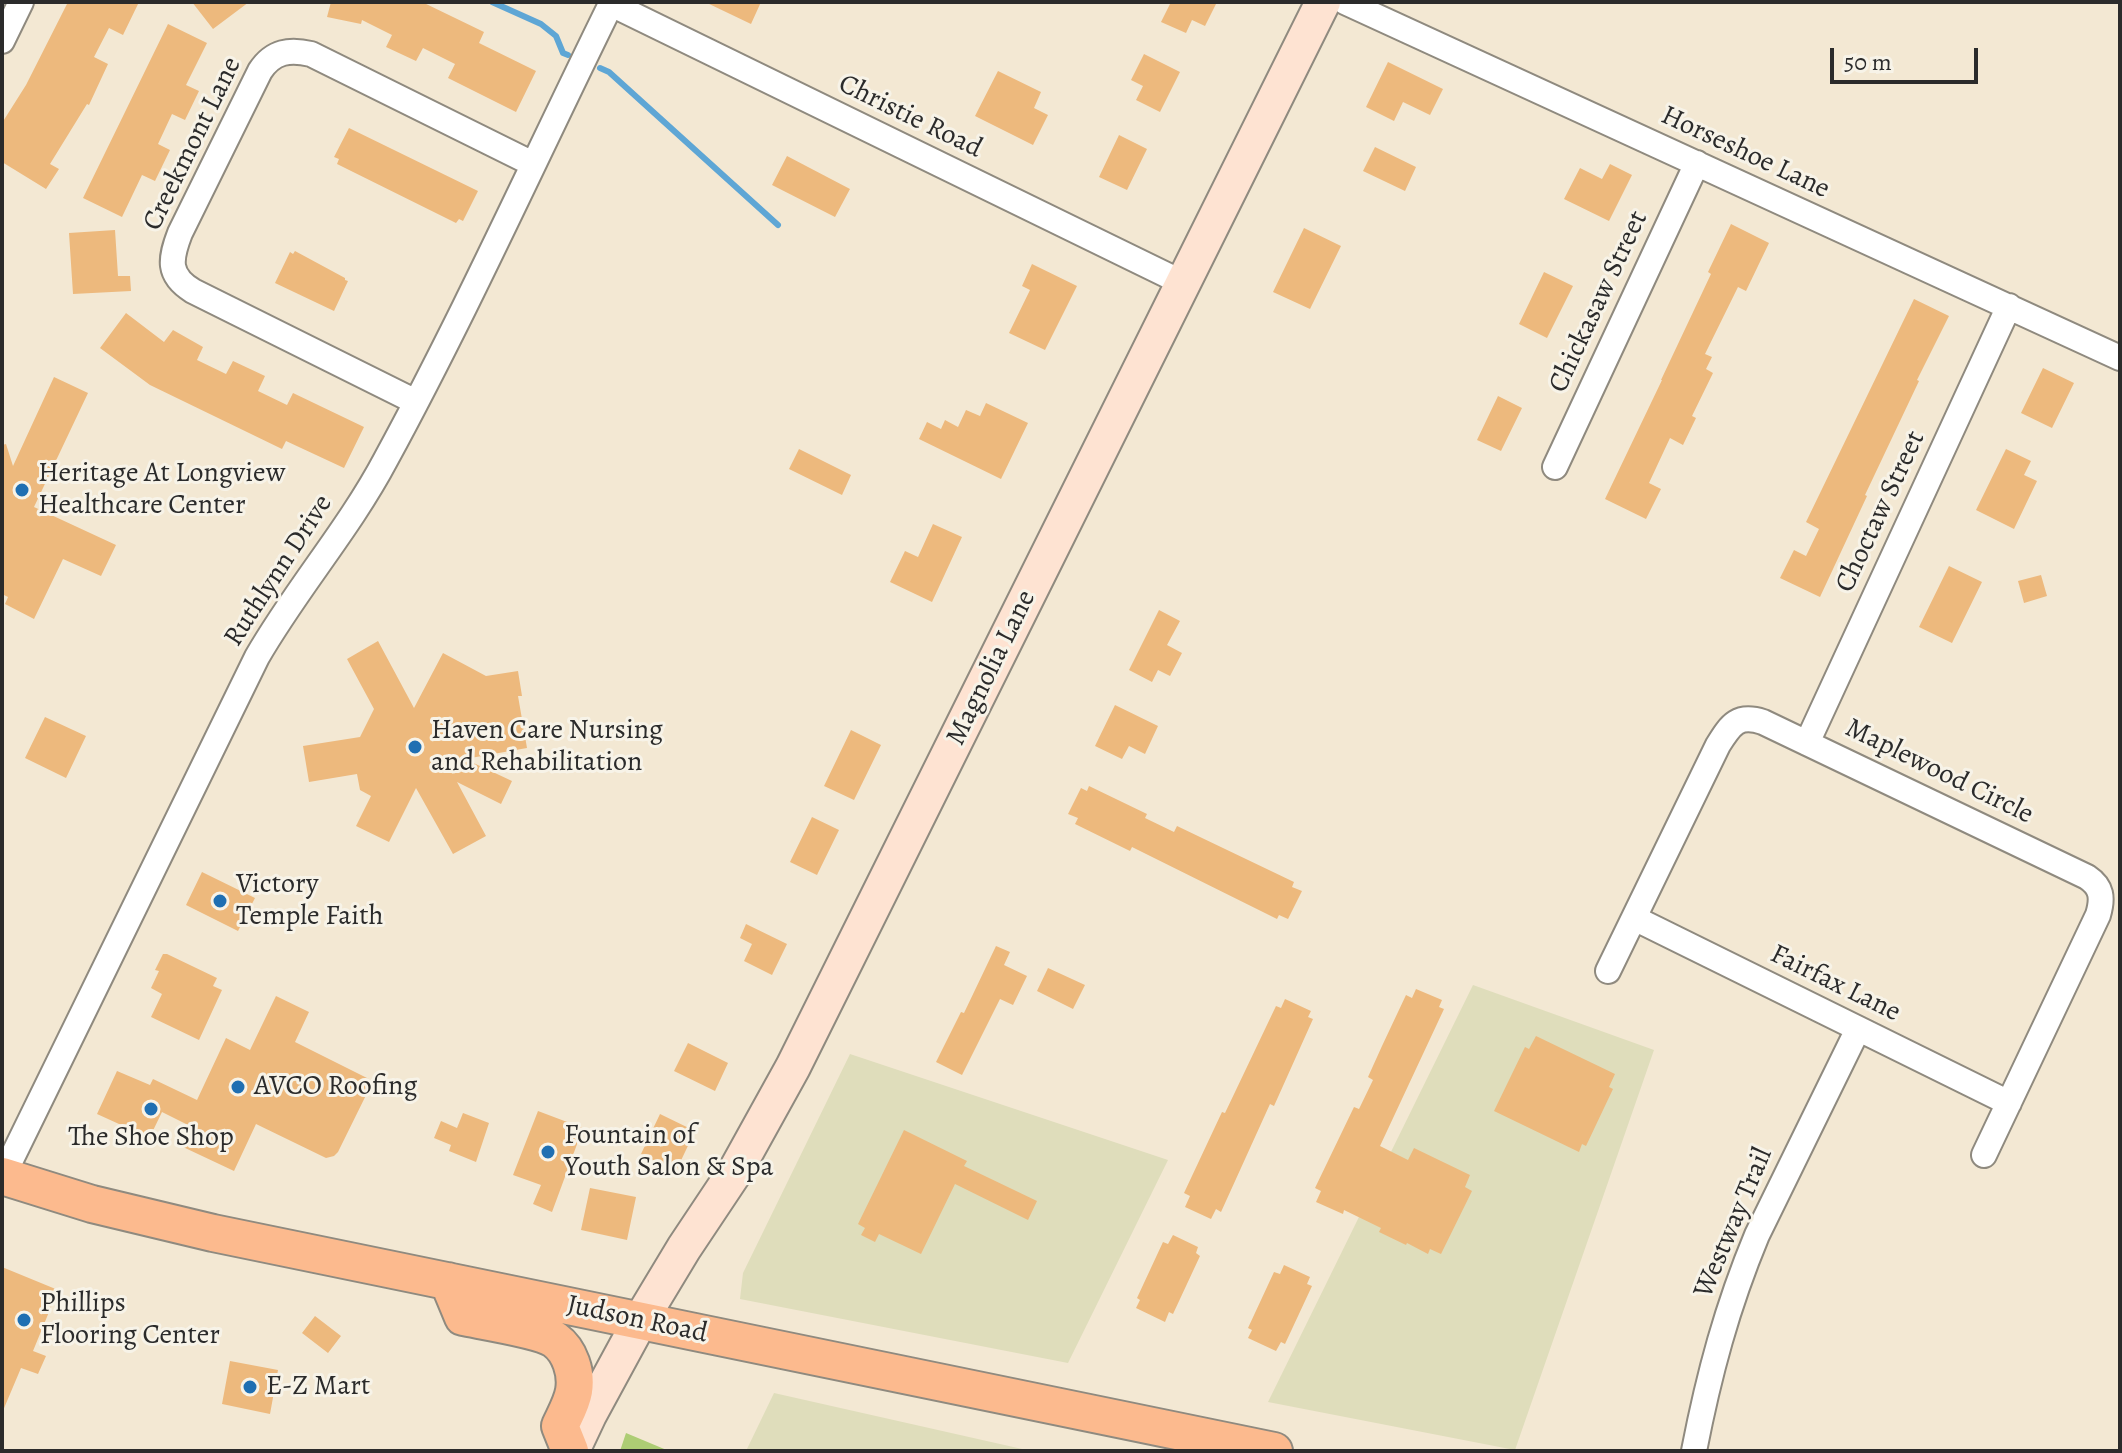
<!DOCTYPE html>
<style>
body{margin:0}
#map{position:relative;width:2122px;height:1453px;overflow:hidden;background:#f3e8d3;font-family:Alegreya,serif}
canvas{display:block}
.frame{position:absolute;inset:0;border:4px solid #2b2b2b;pointer-events:none}
.scale{position:absolute;left:1830px;top:48px;width:148px;height:36px;box-sizing:border-box;border:4px solid #2b2b2b;border-top:0;padding-left:10px;font-size:24px;line-height:28px;white-space:nowrap;color:#2b2b2b;-webkit-text-stroke:6px #f7f3e8;paint-order:stroke}
</style>
<div id="map">
<canvas width="2122" height="1453"></canvas>
<div class="frame"></div>
<div class="scale">50 m</div>
</div>
<script>
const ctx = document.querySelector('canvas').getContext('2d');
ctx.lineJoin = 'round';
function fillPath(path, color) { ctx.fillStyle = color; ctx.fill(path, 'evenodd'); }
function trace(path, color, width, dash) { ctx.strokeStyle = color; ctx.lineWidth = width; ctx.lineCap = dash ? 'butt' : 'round'; ctx.setLineDash(dash || []); ctx.stroke(path); }
function drawText(font, color, halo, rows, align = 'center') {
  ctx.font = font + ' Alegreya,serif'; ctx.lineWidth = 6; ctx.setLineDash([]); ctx.textBaseline = 'middle'; ctx.strokeStyle = halo; ctx.fillStyle = color; for (const [text, x, y, turn = 0] of rows) {
    ctx.save(); ctx.translate(x, y); ctx.rotate((+turn || 0) * Math.PI / 180); ctx.textAlign = isNaN(turn) ? turn : align; if (halo) ctx.strokeText(text, 0, 0); ctx.fillText(text, 0, 0); ctx.restore();
  }
}
fillPath(new Path2D(`
 M1473,985L1654,1050L1515,1450L1268,1402Z
 M850,1054L1168,1160L1068,1363L740,1299L743,1273Z
 M774,1393L1031,1451H746Z`), '#dfddbb');
fillPath(new Path2D(`
 M626,1433L669,1451H620Z`), '#adcd74');
trace(new Path2D(`
 M492,2L541,24L556,36L563,53L568,55
 M600,68L609,72L778,225`), '#5ea6d5', 6);
fillPath(new Path2D(`
 M68,2H139L123,35L109,28L94,57L108,64L89,105L87,104L50,164L59,169L46,189L2,162V123L26,85Z
 M192,2H249L213,29Z
 M331,2H422L484,32L479,43L536,71L516,112L448,78L455,64L423,48L416,61L386,47L392,35L362,20L361,24L327,17Z
 M705,2H761L751,24Z
 M1171,2H1217L1205,26L1192,20L1186,33L1161,22Z
 M168,24L207,43L186,85L199,91L185,120L172,114L158,144L170,150L155,181L142,175L122,217L83,198Z
 M1144,54L1180,72L1160,112L1136,100L1143,86L1131,80Z
 M1388,62L1443,89L1430,115L1403,102L1394,121L1366,107Z
 M998,71L1041,92L1034,108L1048,115L1033,145L975,116Z
 M349,128L478,191L463,221L459,219L456,223L337,164L339,159L334,157Z
 M1119,135L1147,149L1127,190L1099,177Z
 M1375,147L1416,167L1405,191L1363,171Z
 M787,156L850,189L835,217L772,185Z
 M1610,164L1632,175L1609,221L1564,199L1580,168L1602,179Z
 M1731,224L1769,243L1746,291L1738,287L1705,354L1712,357L1706,369L1713,373L1692,416L1696,418L1683,445L1670,438L1649,483L1661,489L1646,519L1605,499L1662,380H1661L1711,274L1708,272Z
 M1304,228L1341,246L1310,309L1273,292Z
 M115,230L118,276H130L131,291L73,294L69,233Z
 M295,251L345,278V280L348,281L334,311L275,283L290,252L293,254Z
 M1032,264L1077,286L1045,350L1009,333L1030,290L1022,286Z
 M1544,272L1573,286L1547,338L1519,324Z
 M1914,299L1949,316L1917,380L1919,381L1865,495L1867,496L1820,597L1780,578L1794,550L1806,556L1819,529L1806,522Z
 M126,313L164,342L173,330L203,347L197,360L226,374L233,361L265,376L258,391L287,405L293,393L364,427L344,468L286,441L282,449L150,385L100,348Z
 M2043,368L2074,383L2052,428L2021,413Z
 M54,377L88,393L34,507L116,545L101,576L63,559L34,619L5,604L8,597L2,594V445L6,444L13,466Z
 M1498,396L1522,408L1501,451L1477,440Z
 M986,403L1028,423L1001,479L919,439L927,422L941,429L945,420L958,427L966,410L980,416Z
 M799,449L851,475L842,495L789,469Z
 M2006,449L2031,461L2024,475L2037,481L2014,529L1976,510Z
 M933,524L962,537L932,602L890,582L905,551L918,557Z
 M1949,566L1982,582L1952,643L1919,627Z
 M2041,575L2047,596L2024,603L2018,581Z
 M1159,610L1180,621L1167,645L1182,653L1170,676L1158,670L1152,682L1129,670Z
 M378,641L414,708L443,653L486,676L518,671L522,696H518L527,748L465,759L512,781L501,804L457,782L486,836L453,854L416,788L389,842L356,826L371,796L360,790L357,774L309,782L303,746L360,737L374,709L347,659Z
 M1115,705L1158,726L1145,754L1129,746L1122,759L1095,746Z
 M45,717L86,736L66,778L25,758Z
 M851,730L881,745L854,800L824,786Z
 M1089,786L1147,814L1145,818L1174,832L1177,826L1294,882L1292,887L1302,891L1288,919L1279,915L1277,919L1132,847L1130,851L1075,824L1078,818L1068,814L1081,788L1087,791Z
 M812,817L839,830L817,875L790,862Z
 M202,872L255,898L238,931L186,905Z
 M746,924L787,944L772,975L744,961L752,944L740,938Z
 M996,946L1010,952L1004,965L1027,976L1013,1005L1000,999L962,1075L936,1062L961,1012L964,1013Z
 M163,954H167L217,978L213,986L222,990L199,1040L151,1017L162,994L151,988L159,971L155,970Z
 M1048,968L1085,985L1073,1009L1037,991Z
 M1416,989L1442,1000L1439,1007L1444,1009L1380,1146L1408,1160L1414,1148L1470,1175L1465,1187L1472,1191L1441,1254L1430,1249L1428,1254L1407,1243L1406,1245L1379,1232L1381,1228L1344,1210L1343,1214L1316,1202L1321,1191L1315,1188L1354,1107L1359,1109L1373,1080L1368,1077L1382,1046L1406,995L1412,998Z
 M276,996L309,1012L295,1042L373,1081L338,1152L334,1156L326,1158L256,1124L234,1171L183,1147L192,1127L162,1112L147,1143L128,1134L130,1129L97,1114L117,1071L150,1085L153,1079L197,1100L226,1038L250,1050Z
 M1285,999L1311,1011L1308,1017L1313,1019L1274,1106L1270,1104L1221,1212L1216,1209L1211,1219L1185,1207L1190,1196L1184,1193L1222,1112L1225,1113L1276,1006L1281,1008Z
 M1536,1036L1615,1074L1609,1087L1613,1089L1586,1146L1582,1144L1579,1152L1494,1111L1525,1047L1529,1049Z
 M688,1043L728,1063L715,1091L674,1071Z
 M538,1111L583,1128L552,1212L533,1204L541,1185L513,1175Z
 M463,1113L489,1123L476,1162L449,1151L451,1145L434,1138L441,1121L457,1128Z
 M660,1114L695,1131L676,1171L641,1154Z
 M904,1130L967,1161L964,1166L1037,1201L1028,1220L955,1184L921,1254L879,1234L875,1242L861,1235L865,1228L858,1224Z
 M590,1188L636,1197L627,1240L581,1230Z
 M1173,1235L1198,1247L1196,1253L1200,1256L1173,1314L1169,1312L1165,1322L1136,1308L1140,1300L1137,1298L1163,1242L1168,1244Z
 M1284,1265L1310,1277L1307,1284L1312,1286L1285,1344L1281,1342L1276,1351L1248,1338L1252,1330L1248,1328L1274,1272L1280,1274Z
 M2,1267L58,1290L33,1351L46,1356L38,1374L21,1368L2,1413Z
 M315,1316L341,1336L328,1353L302,1333Z
 M230,1361L278,1370L270,1414L222,1404Z`), '#edb97d');
const minor = new Path2D(`
 M1345,2L2120,358
 M611,4L1183,283
 M2,41L21,2
 M416,402L193,291C167,275 170,259 180,233L260,71C273,51 290,49 311,54L533,164
 M1555,467L1697,163
 M1807,743L2009,306
 M1634,918L2009,1103
 M1608,971L1718,745C1731,724 1738,714 1763,722L2087,877C2102,887 2103,898 2098,915L1984,1155
 M3,1176L257,657C296,589 349,529 386,459C467,310 537,154 612,2
 M1694,1451C1709,1374 1727,1307 1757,1235L1858,1029`);
const secondary = new Path2D(`
 M572,1451L589,1415L640,1321L684,1248L736,1170L793,1067L1323,2`);
const primary = new Path2D(`
 M2,1176L92,1204L213,1233L1274,1451
 M448,1281L463,1317C482,1321 541,1330 555,1340C570,1351 577,1373 574,1391C572,1403 565,1415 560,1426L570,1451`);
trace(minor, '#8f8a7f', 28);
trace(secondary, '#8f8a7f', 38);
trace(primary, '#8f8a7f', 40);
trace(minor, '#fff', 24);
trace(secondary, '#fee3d2', 34);
trace(primary, '#fcba8e', 36);
for (const [x, y, r, color] of [
 [22,490,8,"#1f6fb2"],
 [415,747,8,"#1f6fb2"],
 [220,901,8,"#1f6fb2"],
 [238,1087,8,"#1f6fb2"],
 [151,1109,8,"#1f6fb2"],
 [548,1152,8,"#1f6fb2"],
 [24,1320,8,"#1f6fb2"],
 [250,1387,8,"#1f6fb2"]
]) { const dot = new Path2D(); dot.arc(x, y, r, 0, 2 * Math.PI); ctx.fillStyle = color; ctx.fill(dot); trace(dot, '#f7f3e8', 3); }
drawText('28px', '#2b2b2b', '#f7f3e8', [
 ["Christie Road",910,117,26],
 ["Creekmont Lane",193,144,-64],
 ["Horseshoe Lane",1745,153,25],
 ["Chickasaw Street",1599,302,-65],
 ["Choctaw Street",1881,512,-65],
 ["Ruthlynn Drive",279,571,-57],
 ["Magnolia Lane",992,668,-64],
 ["Maplewood Circle",1939,772,26],
 ["Fairfax Lane",1835,984,26],
 ["Westway Trail",1734,1223,-67],
 ["Judson Road",637,1320,12]
]);
drawText('28px', '#2b2b2b', '#f7f3e8', [
 ["Heritage At Longview",38,474],
 ["Healthcare Center",38,506],
 ["Haven Care Nursing",431,731],
 ["and Rehabilitation",431,763],
 ["Victory",236,885],
 ["Temple Faith",236,917],
 ["AVCO Roofing",254,1087],
 ["Fountain of",564,1136],
 ["Youth Salon & Spa",564,1168],
 ["The Shoe Shop",151,1138,"center"],
 ["Phillips",40,1304],
 ["Flooring Center",40,1336],
 ["E-Z Mart",266,1387]
], 'left');
</script>
